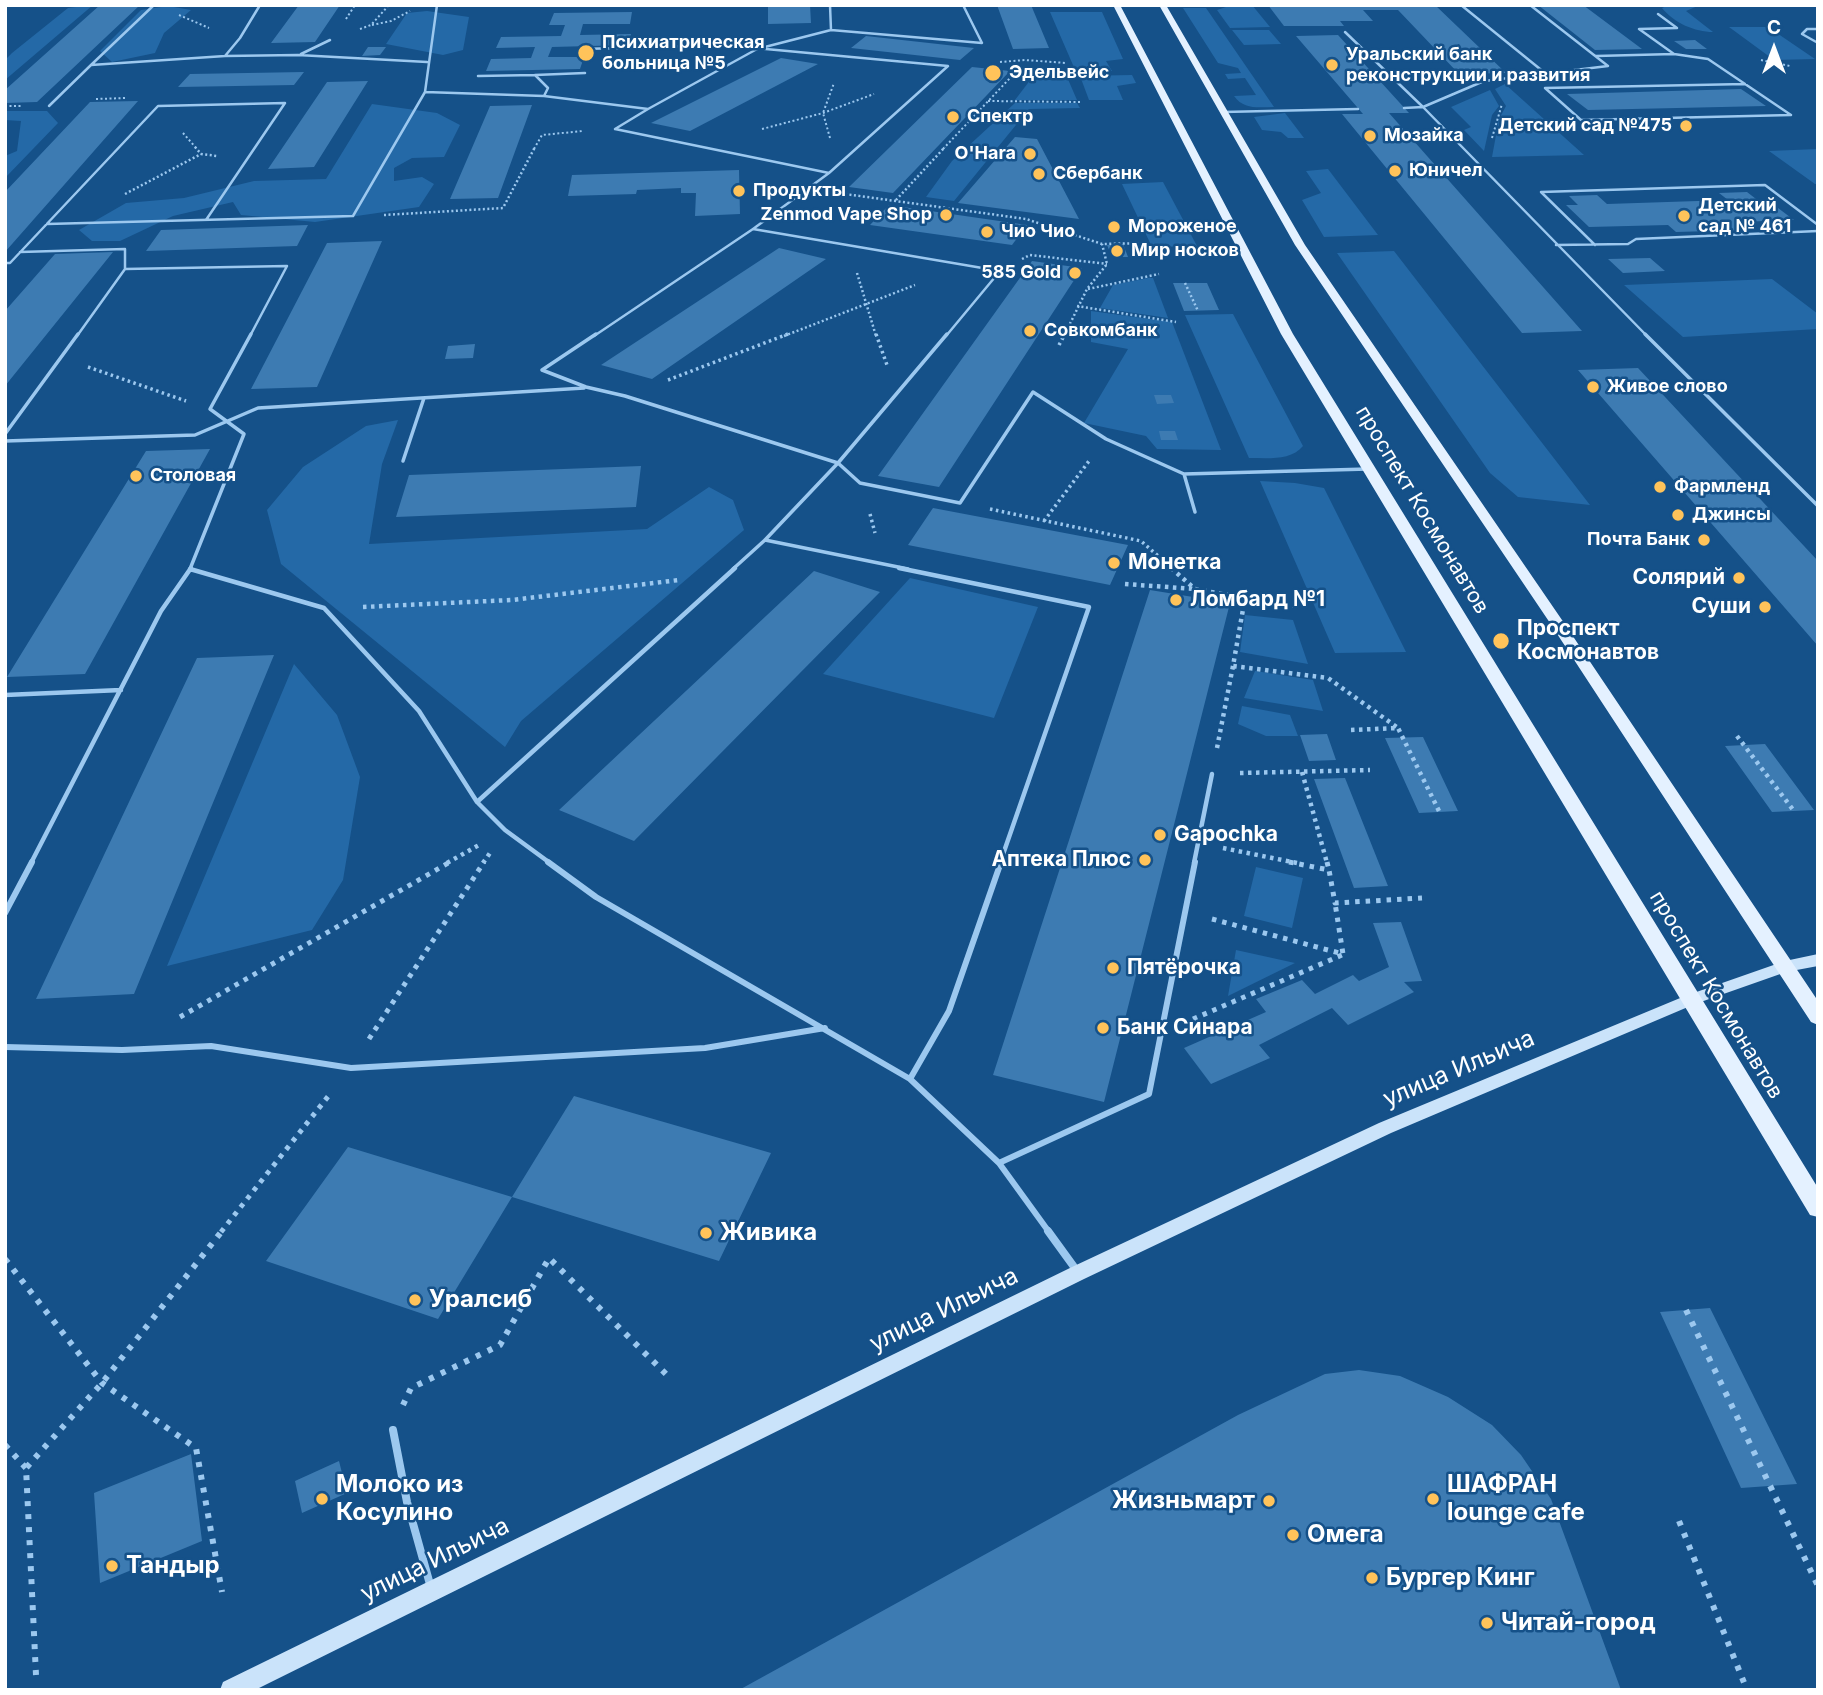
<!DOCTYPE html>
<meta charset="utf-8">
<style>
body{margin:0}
#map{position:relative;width:1823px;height:1695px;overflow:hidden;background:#155189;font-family:Inter,sans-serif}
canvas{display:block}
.frame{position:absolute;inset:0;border:7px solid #fff;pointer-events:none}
.north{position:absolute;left:1739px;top:14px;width:70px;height:70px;-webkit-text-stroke:5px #155189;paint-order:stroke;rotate:0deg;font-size:19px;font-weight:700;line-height:28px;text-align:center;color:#fff}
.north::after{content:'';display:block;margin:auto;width:24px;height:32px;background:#fff;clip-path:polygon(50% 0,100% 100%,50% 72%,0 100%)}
</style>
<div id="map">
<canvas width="1823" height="1695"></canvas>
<div class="frame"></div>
<div class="north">С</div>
</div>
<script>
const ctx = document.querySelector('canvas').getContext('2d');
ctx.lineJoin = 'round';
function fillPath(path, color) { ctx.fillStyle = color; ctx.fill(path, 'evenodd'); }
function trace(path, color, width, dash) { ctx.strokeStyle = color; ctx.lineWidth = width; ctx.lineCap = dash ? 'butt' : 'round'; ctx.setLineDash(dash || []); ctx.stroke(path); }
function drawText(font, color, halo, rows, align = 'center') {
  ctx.font = font + ' Inter,sans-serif'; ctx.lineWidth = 5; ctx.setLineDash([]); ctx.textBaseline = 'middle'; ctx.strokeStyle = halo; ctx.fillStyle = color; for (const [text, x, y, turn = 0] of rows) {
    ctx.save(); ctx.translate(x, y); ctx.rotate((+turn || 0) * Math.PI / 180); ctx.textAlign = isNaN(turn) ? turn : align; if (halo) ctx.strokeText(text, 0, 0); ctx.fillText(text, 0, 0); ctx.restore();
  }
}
fillPath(new Path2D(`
 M93,5L5,80V60L12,53L68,8Z
 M1232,5H1252L1270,27L1230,28L1217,10Z
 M1669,5H1700L1686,11L1713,32C1695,32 1674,23 1662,8Z
 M168,6L191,10L164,33L155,53L112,62L100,51L141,10Z
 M1183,8H1206L1274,107C1258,107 1244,110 1234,96L1256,95L1245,78L1228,79L1225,74L1241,73L1238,68L1218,63Z
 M427,11L469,17L463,50L443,55L386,44L407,13Z
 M1050,12H1102L1123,59L1106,61L1112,71L1076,72Z
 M1729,27H1768L1815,59L1774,60Z
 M1232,30H1269L1281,44L1244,45Z
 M1132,75L1136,83L1117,86L1123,100H1089L1080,76Z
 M1067,77L1077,100H1015L1031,79Z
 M1505,84L1584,155L1492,157L1499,119L1506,106L1495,89Z
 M1490,90L1499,106L1492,115L1484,151L1464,130L1471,127L1451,107Z
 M1015,103H1077L1080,108L1029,109L954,201L926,197L952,161Z
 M372,104L437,113L460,125L444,157L412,158L394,168V181L422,177L434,184L419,207L315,222L241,215L233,202L173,216L120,241H92L79,230L126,203L184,198L254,181L326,179Z
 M5,111H47L58,123L5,178V156L17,151L21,121L5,120Z
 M1285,113L1304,138H1288L1281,132L1262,130L1254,117Z
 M1818,149V184H1815L1769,151Z
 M1328,169L1378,235L1324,237L1302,200L1321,193L1306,171Z
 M1163,182L1197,246L1152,247L1122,184Z
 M1394,251L1590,505L1518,497L1490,473L1337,253Z
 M1148,278H1153L1168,318L1100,308L1113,285Z
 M1772,279L1818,314V329L1683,337L1624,285Z
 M1091,311L1172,322L1221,450L1157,449L1146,436L1084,423L1128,349L1091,342Z
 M1233,314L1303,446C1291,461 1267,458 1249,458L1185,315Z
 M398,420L382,464L369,544L647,529L709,487L733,500L744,530L521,721L505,747L281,564L267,510L303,467L366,426Z
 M1260,481L1295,483L1324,488L1406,652L1335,653Z
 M910,578L1038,607L994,718L823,674Z
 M1245,615L1293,620L1308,664L1240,652Z
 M294,664L337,715L360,777L343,880L312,930L167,966Z
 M1255,671L1313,680L1323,711L1244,698Z
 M1242,706L1290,715L1298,736H1266L1238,724Z
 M1256,867L1303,878L1292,928L1244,916Z
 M1236,950L1295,963L1228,996Z`), '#2469a7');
fillPath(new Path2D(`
 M100,5H140L37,102L5,103V90Z
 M299,5H340L315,42L271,43Z
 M768,5H810L811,23L768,24Z
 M997,5H1031L1049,48L1013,49Z
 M1268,5H1435L1506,73L1459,74L1398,10H1363L1373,21H1340L1344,26H1284Z
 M1538,5H1583L1642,49L1595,50Z
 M632,12L630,24H583L580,35L631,34L628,45L552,47L548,57H584L580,69L486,71L491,59L531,58L535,47L496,48L501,37L561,36L565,25H549L554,13Z
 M1338,35L1409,113H1389L1582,331L1522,333L1342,114H1363L1296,36Z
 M866,36L974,48L960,60L851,48Z
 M1695,40L1707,49H1686L1674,41Z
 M368,47H386L380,55L362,56Z
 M781,58L818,64L690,131L651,123Z
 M972,67L1010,71L893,193L849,187Z
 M304,72L294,85L178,87L190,74Z
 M368,81L314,167L268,169L327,82Z
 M1741,89L1766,106L1588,110L1567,94Z
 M138,101L5,252V192L90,102Z
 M532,105L498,198L450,199L490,106Z
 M1015,137L1037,139L1079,219L958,203Z
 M739,170L740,214L695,216L696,193H681V188L637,190L636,194L568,196L572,175Z
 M1747,192L1769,209L1778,208L1794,220L1738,222L1747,230L1676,232L1668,225L1589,227L1566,205H1578L1569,196L1597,195L1607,204L1728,200L1719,193Z
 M889,205L1027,225L1012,245L870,225Z
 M308,225L297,246L146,251L161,230Z
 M382,241L317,387L251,389L327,243Z
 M1123,244L1128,257H1112L1107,245Z
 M779,248L826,259L652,379L601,365Z
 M113,252L5,386V311L55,254Z
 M1650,258L1665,271L1623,273L1608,259Z
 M1032,261L1082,268L939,487L878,476Z
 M1173,283H1207L1219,310L1184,311Z
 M475,344L473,358L445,359L448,346Z
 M1638,368L1818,561V646L1578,370Z
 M1154,395H1171L1174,403L1157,404Z
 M1159,431H1175L1178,440H1161Z
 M210,449L85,674L7,677L146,451Z
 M641,466L636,507L396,517L409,475Z
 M933,508L1128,545L1110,585L908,545Z
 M814,571L880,592L634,841L559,810Z
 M1150,590L1230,603L1104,1102L993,1075Z
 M274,655L134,994L36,999L197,658Z
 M1327,734L1336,760L1309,761L1300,735Z
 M1423,737L1458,811L1419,813L1385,738Z
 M1765,744L1814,810L1772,812L1725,746Z
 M1345,778L1388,886L1354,888L1314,779Z
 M1401,922L1422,981L1404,982L1414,992L1348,1025L1332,1008L1259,1045L1270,1058L1211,1084L1184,1048L1266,1012L1256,999L1302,980L1315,994L1353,975L1359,981L1389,967L1373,923Z
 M574,1096L771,1153L719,1261L512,1197Z
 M348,1147L512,1197L438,1319L266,1261Z
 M1710,1308L1797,1484L1741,1488L1660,1312Z
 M1359,1370L1400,1376L1448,1397L1492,1425L1521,1455L1551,1499L1621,1690H739L1238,1415L1325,1374Z
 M191,1454L202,1541L100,1583L94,1493Z
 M339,1461L347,1493L302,1513L295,1481Z`), '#3d7bb2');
trace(new Path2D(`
 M179,15L209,28
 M346,19L355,5
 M372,25L391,21L410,11
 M360,29L371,25L389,5
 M1761,60L1790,66
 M1000,62L1025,60L1066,63
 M96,99L126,98
 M988,101L1081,102
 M5,106H22
 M762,129L823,113L874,94
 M183,133L197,149
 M830,138L823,113L834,83
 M1492,138L1502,104
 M534,149L542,135L583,131
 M943,149L1010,78L1071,76`), '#9cc8ef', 2, [2, 2.5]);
trace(new Path2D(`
 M195,147L201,154L217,156
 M125,194L201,154
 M845,194L1026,219L1102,244L1147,243
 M896,200L945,147
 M384,215L503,208L535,147
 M1022,259L1030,255L1107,264
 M857,273L876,336
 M1185,283L1198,311
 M1088,289L1159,274
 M1077,306L1176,322
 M784,336L915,285
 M1064,336L1087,289L1107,264L1102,244`), '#9cc8ef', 2.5, [2, 2.5]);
trace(new Path2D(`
 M876,334L887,365
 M1059,345L1065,334
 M88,367L186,401
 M668,380L788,334
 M990,509L1141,541L1173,569
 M870,514L875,533
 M1044,521L1089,461`), '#9cc8ef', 3.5, [2.5, 3.5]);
trace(new Path2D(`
 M1171,568L1195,589L1245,598L1233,666L1328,678L1398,728
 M1125,584L1195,589
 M1245,598L1298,606
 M363,607L512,600L679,580
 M1351,730L1398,728L1439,811
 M1737,736L1794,811
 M1217,748L1233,666
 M1302,772L1327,863
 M1240,773L1370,770
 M1223,848L1297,863
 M447,863L479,845
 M483,863L490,853`), '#9cc8ef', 4.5, [3.5, 4.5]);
trace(new Path2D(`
 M1289,862L1329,870L1335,903L1422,898
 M1327,862L1329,870
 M1212,919L1343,954L1335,903
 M180,1017L450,862
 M1193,1019L1342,955
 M369,1039L484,862
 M221,1232L330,1094`), '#9cc8ef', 5, [4.5, 6]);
trace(new Path2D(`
 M5,1259L102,1383L196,1448L222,1592
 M1686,1310L1818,1586
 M403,1405L411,1388L500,1345L549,1258L667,1375
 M5,1445L26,1468
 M1679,1521L1747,1690
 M36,1675L26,1468L102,1383L222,1231`), '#9cc8ef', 6, [5, 8]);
trace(new Path2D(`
 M154,5L91,65L225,56L240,38L260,5
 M437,5L425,92L544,96L648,109L615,129L829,173L948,66L723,45L583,49
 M830,5L831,30
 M1461,5L1545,73
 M1818,29H1807L1802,34L1818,43
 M1345,32L1423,107L1484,81L1608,66L1530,5
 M301,54L330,40
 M1674,54L1708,59L1791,115
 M225,56L298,55L427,62
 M1596,56L1674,54L1639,29L1677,28L1658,14
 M478,76L535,75
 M1745,84L1545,88L1581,120L1791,115
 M544,96L548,88L535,75L585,73
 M49,106L91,65
 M1404,108L1423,107L1647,336
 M648,109L757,49L831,30L982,43L963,5
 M1223,112L1358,109
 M47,224L353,216L425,92
 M753,229L1000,271L946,336
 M1556,245L1628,244L1636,239L1818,231
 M1595,245L1541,192L1765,185L1818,225
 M20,252L125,249V269L77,336
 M5,263H10L158,106L285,103L206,220
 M125,269L287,266L250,336
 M594,336L753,229L829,173`), '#9cc8ef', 2.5);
trace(new Path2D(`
 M1645,334L1818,506
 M542,370L586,387L625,396L838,463L947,334
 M542,370L596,334
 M5,434L78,334
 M5,441L195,435L258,408L584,388
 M403,461L424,398
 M1184,474L1195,512
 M765,540L908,569
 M190,569L244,434L210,409L251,334
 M733,569L765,540L838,463L860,483L960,503L1033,392L1106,439L1184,474L1368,469`), '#9cc8ef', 3.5);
trace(new Path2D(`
 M899,568L1089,607L1000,863
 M190,569L324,608L419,711L477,802L505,830L550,863
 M5,695L121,690
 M477,802L735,568
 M31,863L161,611L191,568
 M1194,863L1212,774`), '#9cc8ef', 4.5);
trace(new Path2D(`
 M548,862L596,897L910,1079L999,1163L1049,1232
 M5,913L32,862
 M5,1047L122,1050L211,1046L351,1068L705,1048L825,1028
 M910,1079L949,1011L1001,862
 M999,1163L1149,1094L1195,862`), '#9cc8ef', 6);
trace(new Path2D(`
 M1048,1231L1077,1271
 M393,1430L407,1502L431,1588`), '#9cc8ef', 8);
fillPath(new Path2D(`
 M1818,954V966L1786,972L1695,1004L1391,1133L1084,1279L255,1690H220L223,1682L1072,1267L1379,1123L1685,996L1785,961Z`), '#cae3fa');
fillPath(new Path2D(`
 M1113,5H1120L1293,334L1818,1188V1217L1810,1215L1281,334Z
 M1159,5H1166L1305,245L1562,620L1818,1001V1025L1811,1022L1548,620L1295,245Z`), '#e4f1ff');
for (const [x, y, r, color] of [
 [586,53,9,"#ffc35a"],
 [1332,65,7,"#ffc35a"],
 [993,73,9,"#ffc35a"],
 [953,117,7,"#ffc35a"],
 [1686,126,7,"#ffc35a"],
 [1370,136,7,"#ffc35a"],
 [1030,154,7,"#ffc35a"],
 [1395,171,7,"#ffc35a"],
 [1039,174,7,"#ffc35a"],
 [739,191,7,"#ffc35a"],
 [946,215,7,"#ffc35a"],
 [1684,216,7,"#ffc35a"],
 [1114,227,7,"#ffc35a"],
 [987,232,7,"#ffc35a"],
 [1117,251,7,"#ffc35a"],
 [1075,273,7,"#ffc35a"],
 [1030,331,7,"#ffc35a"],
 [1593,387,7,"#ffc35a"],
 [136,476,7,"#ffc35a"],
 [1660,487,7,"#ffc35a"],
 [1678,515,7,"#ffc35a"],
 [1704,540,7,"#ffc35a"],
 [1114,563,7,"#ffc35a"],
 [1739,578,7,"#ffc35a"],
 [1176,600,7,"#ffc35a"],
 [1765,607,7,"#ffc35a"],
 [1501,641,9,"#ffc35a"],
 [1160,835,7,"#ffc35a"],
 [1145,860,7,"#ffc35a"],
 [1113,968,7,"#ffc35a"],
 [1103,1028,7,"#ffc35a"],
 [706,1233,7,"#ffc35a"],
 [415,1300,7,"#ffc35a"],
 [322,1499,7,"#ffc35a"],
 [1433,1499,7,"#ffc35a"],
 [1269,1501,7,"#ffc35a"],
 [1293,1535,7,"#ffc35a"],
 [112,1566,7,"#ffc35a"],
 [1372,1578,7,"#ffc35a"],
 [1487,1623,7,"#ffc35a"]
]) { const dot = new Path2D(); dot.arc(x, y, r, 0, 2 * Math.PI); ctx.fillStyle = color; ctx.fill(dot); trace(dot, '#155189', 2.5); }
drawText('bold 18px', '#fff', '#155189', [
 ["Психиатрическая",602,43],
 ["больница №5",602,64],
 ["Уральский банк",1346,55],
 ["реконструкции и развития",1346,76],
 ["Эдельвейс",1009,73],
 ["Спектр",967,117],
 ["Детский сад №475",1672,126,"right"],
 ["Мозайка",1384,136],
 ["O'Hara",1016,154,"right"],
 ["Юничел",1409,171],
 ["Сбербанк",1053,174],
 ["Продукты",753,191],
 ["Детский",1698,206],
 ["сад № 461",1698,227],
 ["Zenmod Vape Shop",932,215,"right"],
 ["Мороженое",1128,227],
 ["Чио Чио",1001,232],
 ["Мир носков",1131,251],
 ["585 Gold",1061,273,"right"],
 ["Совкомбанк",1044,331],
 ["Живое слово",1607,387],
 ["Столовая",150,476],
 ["Фармленд",1674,487],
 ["Джинсы",1692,515],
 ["Почта Банк",1690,540,"right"]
], 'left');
drawText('21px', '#fff', '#155189', [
 ["проспект Космонавтов",1422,510,59],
 ["проспект Космонавтов",1716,995,59]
]);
drawText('bold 21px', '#fff', '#155189', [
 ["Монетка",1128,563],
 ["Солярий",1725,578,"right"],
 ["Ломбард №1",1190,600],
 ["Суши",1751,607,"right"],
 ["Проспект",1517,629],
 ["Космонавтов",1517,653],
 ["Gapochka",1174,835],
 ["Аптека Плюс",1131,860,"right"],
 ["Пятёрочка",1127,968],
 ["Банк Синара",1117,1028]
], 'left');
drawText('24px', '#fff', '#155189', [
 ["улица Ильича",1459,1069,-23],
 ["улица Ильича",944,1310,-26],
 ["улица Ильича",435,1560,-26]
]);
drawText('bold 24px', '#fff', '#155189', [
 ["Живика",720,1233],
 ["Уралсиб",429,1300],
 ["Молоко из",336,1485],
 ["Косулино",336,1513],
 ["ШАФРАН",1447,1485],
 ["lounge cafe",1447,1513],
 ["Жизньмарт",1255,1501,"right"],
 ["Омега",1307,1535],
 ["Тандыр",126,1566],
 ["Бургер Кинг",1386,1578],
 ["Читай-город",1501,1623]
], 'left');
</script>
